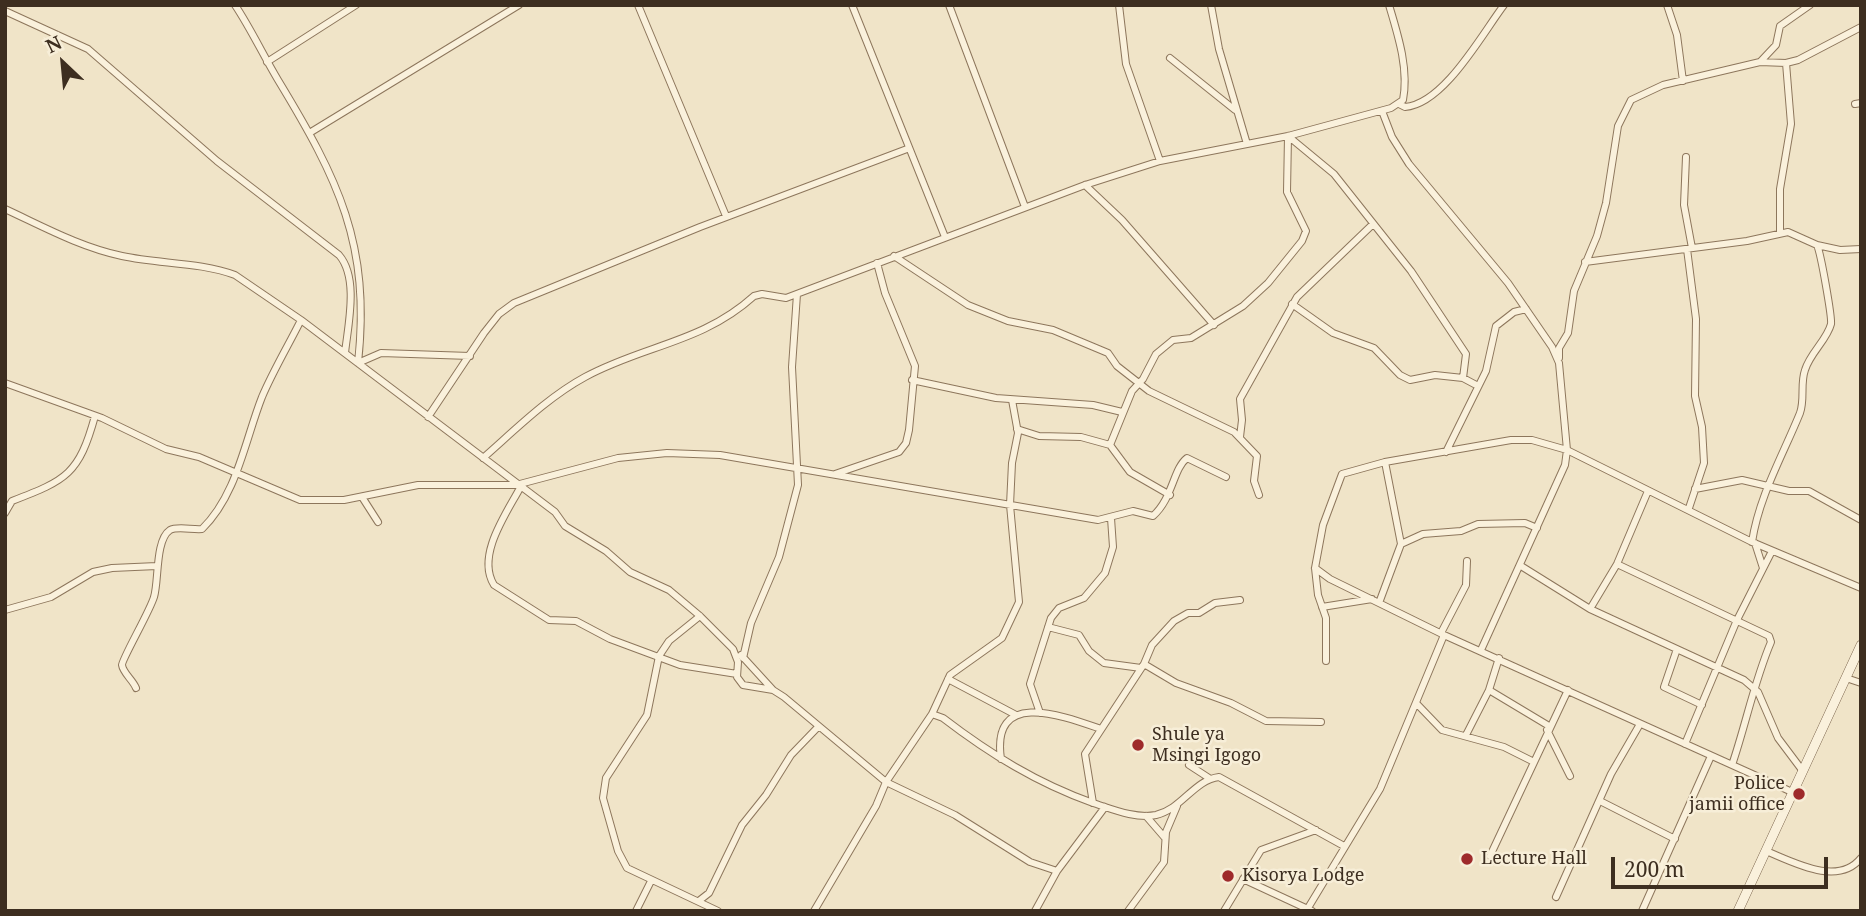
<!DOCTYPE html>
<style>
body{margin:0}
#map{position:relative;width:1866px;height:916px;overflow:hidden;background:#f0e4c8;font-family:"Noto Serif",serif}
canvas{display:block}
.frame{position:absolute;inset:0;border:7px solid #3d2e20;pointer-events:none}
.north{position:absolute;left:28px;top:28px;width:70px;height:70px;-webkit-text-stroke:5px #f7eed8;paint-order:stroke;rotate:334deg;font-size:19px;font-weight:700;line-height:28px;text-align:center;color:#3d2e20}
.north::after{content:'';display:block;margin:auto;width:24px;height:32px;background:#3d2e20;clip-path:polygon(50% 0,100% 100%,50% 72%,0 100%)}
.scale{position:absolute;left:1611px;top:857px;width:217px;height:32px;box-sizing:border-box;border:4px solid #3d2e20;border-top:0;padding-left:9px;font-size:21px;line-height:24px;white-space:nowrap;color:#3d2e20;-webkit-text-stroke:5px #f7eed8;paint-order:stroke}
</style>
<div id="map">
<canvas width="1866" height="916"></canvas>
<div class="frame"></div>
<div class="north">N</div>
<div class="scale">200 m</div>
</div>
<script>
const ctx = document.querySelector('canvas').getContext('2d');
ctx.lineJoin = 'round';
function trace(path, color, width, dash) { ctx.strokeStyle = color; ctx.lineWidth = width; ctx.lineCap = dash ? 'butt' : 'round'; ctx.setLineDash(dash || []); ctx.stroke(path); }
function drawText(font, color, halo, rows, align = 'center') {
  ctx.font = font + ' "Noto Serif",serif'; ctx.lineWidth = 5; ctx.setLineDash([]); ctx.textBaseline = 'middle'; ctx.strokeStyle = halo; ctx.fillStyle = color; for (const [text, x, y, turn = 0] of rows) {
    ctx.save(); ctx.translate(x, y); ctx.rotate((+turn || 0) * Math.PI / 180); ctx.textAlign = isNaN(turn) ? turn : align; if (halo) ctx.strokeText(text, 0, 0); ctx.fillText(text, 0, 0); ctx.restore();
  }
}
const minor = new Path2D(`
 M235,5C251,29 263,55 278,80C338,179 371,244 358,363
 M638,5L726,216
 M852,5L945,237
 M949,5L1025,207
 M1119,5L1126,64L1160,161
 M1211,5L1219,49L1247,144
 M1667,5L1677,35L1683,81
 M5,11L88,49L217,161L339,255C359,278 348,325 345,353
 M1170,58L1235,110
 M267,62L356,5
 M1760,62L1776,45L1780,26L1810,5
 M1399,104L1405,107C1444,104 1482,34 1504,5
 M1855,104L1861,103
 M1382,111L1392,137L1409,164L1508,283L1552,347L1559,363L1567,450L1565,465L1481,650
 M311,132L519,5
 M1288,136L1334,174L1411,271L1466,354L1463,378
 M1686,157L1684,205L1692,248
 M1085,185L1122,220L1214,325
 M5,209C44,227 80,247 122,256C159,264 200,262 235,275L301,320L555,512L565,526L606,551L630,572L669,590L700,616L733,649L738,662L737,677L743,685L773,690L784,697L886,782L876,806L814,911
 M1780,232V189L1791,124L1786,63
 M1687,249L1696,319L1695,396L1702,427L1704,463L1689,508
 M894,256L968,305L1008,321L1053,330L1108,353L1117,366L1149,391L1234,432L1257,456L1254,481L1259,495
 M1585,262L1747,241L1788,232L1817,245L1840,250L1861,249
 M1292,304L1333,333L1374,348L1400,375L1410,380L1435,375L1463,378L1478,386
 M1559,358V348L1568,333L1574,291L1597,236L1606,203L1618,126L1631,100L1663,85L1760,62L1786,63L1798,60L1861,27
 M358,363L381,353L470,356
 M912,380L996,398L1093,405L1122,412
 M5,383L102,418L166,449L199,457L300,500H344L418,485H516L618,458L667,453L720,455L1098,520L1133,511L1153,516C1173,498 1173,469 1187,458L1226,477
 M428,417L484,333L499,314L514,303L700,227L907,149
 M1017,429L1039,436L1081,437L1110,445L1130,472L1170,495
 M1240,437L1242,420L1240,399L1297,297L1372,225
 M1110,445L1132,391L1143,379L1156,354L1173,340L1191,338L1243,306L1268,283L1302,241L1306,231L1287,192L1288,136
 M1446,452L1486,371L1496,326L1514,312L1526,309
 M483,458C515,430 548,397 585,377C644,345 702,343 754,296L762,294L786,298L1085,185L1160,161L1288,136L1391,108L1403,100C1409,69 1398,35 1389,5
 M1385,462L1401,544L1423,534L1461,531L1478,524L1525,523L1537,528
 M835,474L899,452L906,443L909,430L915,366L885,293L877,263
 M520,488C506,514 476,556 494,585L549,620L576,621L610,639L680,665L737,674
 M1695,489L1742,480L1789,491H1809L1861,520
 M362,497L378,522
 M5,513L12,501C67,480 79,474 95,416
 M1752,542C1759,496 1783,455 1800,413C1805,399 1800,384 1805,370C1810,353 1827,340 1831,324C1832,317 1821,254 1817,245
 M1755,543L1763,568
 M1617,564L1769,636L1771,642C1754,682 1746,724 1732,765
 M1521,566L1590,609L1744,680L1758,692L1778,738L1802,770
 M1315,568L1330,579L1444,635L1792,792
 M1379,603L1401,544
 M1322,607L1372,599
 M1590,609L1617,564L1648,491
 M5,610L51,597L93,572L112,568L157,566
 M700,616L669,641L659,656L647,715L606,778L603,798L618,851L627,868L718,911
 M1048,627L1079,635L1089,651L1104,663L1141,668
 M1441,633L1466,585L1467,561
 M1677,649L1664,687L1702,705
 M741,655L773,690
 M743,658L751,623L779,557L798,485L792,367L797,294
 M1499,658L1489,690L1549,726
 M1326,661V618L1318,595L1315,568L1323,525L1342,474L1385,462L1511,440H1532L1567,450L1752,542L1861,588
 M1144,664L1176,683L1231,703L1266,721L1321,722
 M1846,678L1861,683
 M948,679L1016,715
 M136,688C133,680 123,673 122,665C122,659 150,611 154,597C159,581 155,540 170,530C177,526 193,530 202,529C237,495 245,440 262,397C273,371 288,346 301,320
 M1416,703L1442,730L1504,747L1532,761
 M1040,713L1030,684L1051,618L1059,608L1084,598L1105,573L1113,547L1111,518
 M932,714L950,675L1002,638L1019,602L1010,505L1012,463L1018,433L1012,400
 M1547,730L1570,776
 M1466,735L1489,690
 M1685,744L1737,620L1772,551
 M1001,759C991,689 1061,715 1101,729
 M1189,765L1209,778
 M1600,801L1675,839
 M1093,803L1085,754L1144,664L1152,645L1174,621L1188,613H1199L1215,603L1240,600
 M1146,816L1165,838
 M1766,851C1793,862 1838,887 1861,858
 M1490,856L1568,690
 M1057,871L1030,862L955,815L886,782L932,714L943,718C990,754 1037,783 1093,803C1112,809 1135,819 1156,815C1182,809 1194,780 1219,777L1344,846
 M1243,879L1312,911
 M1556,897L1611,774L1640,724
 M700,900L709,893L742,825L766,795L791,755L818,727
 M1308,908L1380,789L1444,635
 M636,911L651,881
 M1035,911L1057,871L1105,807
 M1128,911L1164,862L1166,832L1177,806
 M1224,911L1261,850L1316,830
 M1642,911L1711,756`);
const secondary = new Path2D(`
 M1738,911L1861,645`);
trace(minor, '#8d765c', 8);
trace(secondary, '#6f573f', 10);
trace(minor, '#faf1dc', 6);
trace(secondary, '#faf1dc', 9);
for (const [x, y, r, color] of [
 [1138,745,7,"#9e2a2b"],
 [1799,794,7,"#9e2a2b"],
 [1467,859,7,"#9e2a2b"],
 [1228,876,7,"#9e2a2b"]
]) { const dot = new Path2D(); dot.arc(x, y, r, 0, 2 * Math.PI); ctx.fillStyle = color; ctx.fill(dot); trace(dot, '#f7eed8', 2.5); }
drawText('18px', '#3d2e20', '#f7eed8', [
 ["Shule ya",1152,735],
 ["Msingi Igogo",1152,756],
 ["Police",1785,784,"right"],
 ["jamii office",1785,805,"right"],
 ["Lecture Hall",1481,859],
 ["Kisorya Lodge",1242,876]
], 'left');
</script>
